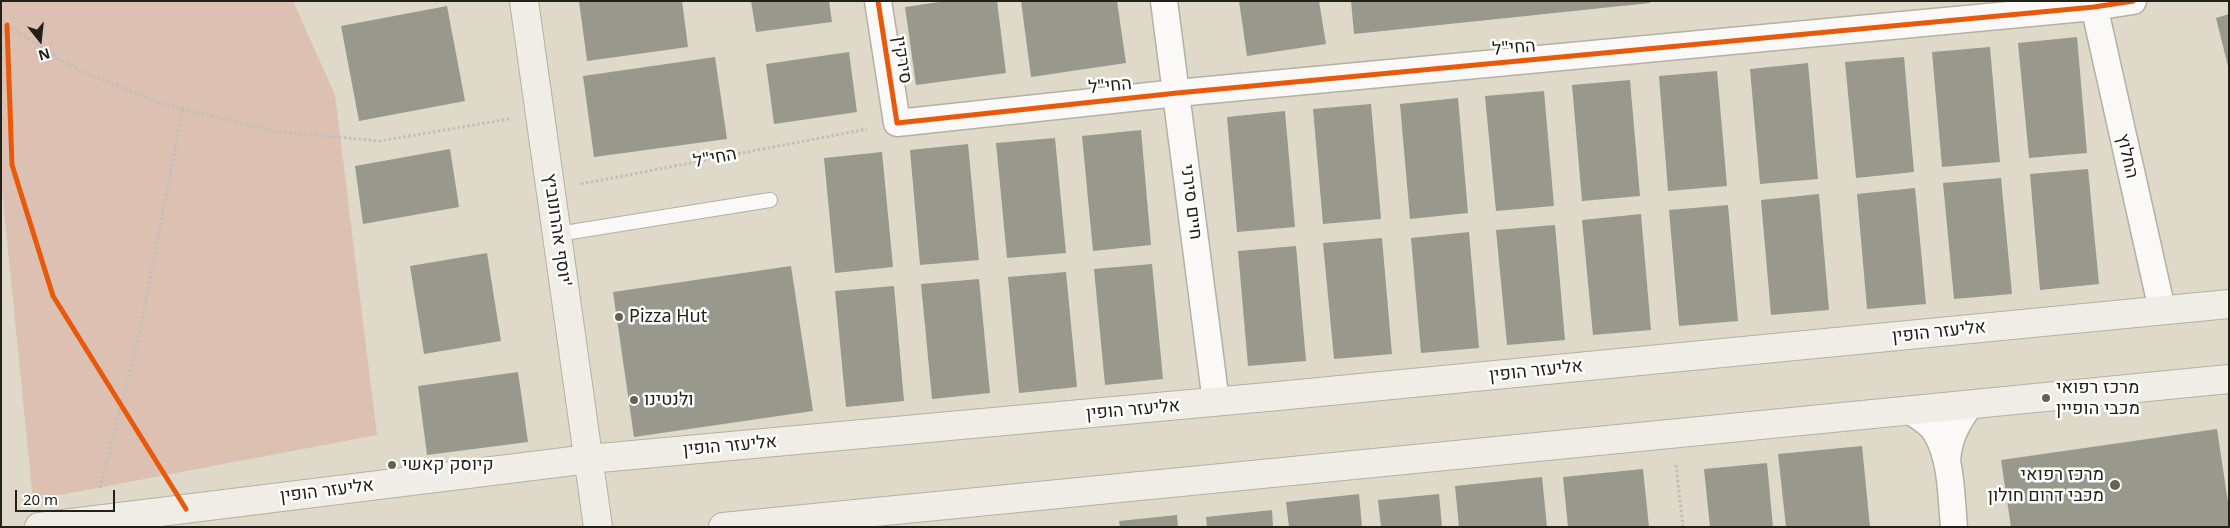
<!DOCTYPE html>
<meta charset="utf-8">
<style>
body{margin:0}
#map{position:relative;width:2230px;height:528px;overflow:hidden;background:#ded9c8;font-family:"Noto Sans",sans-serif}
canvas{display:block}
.frame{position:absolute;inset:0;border:2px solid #242216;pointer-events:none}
.north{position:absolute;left:15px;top:15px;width:50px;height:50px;-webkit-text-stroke:4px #fff;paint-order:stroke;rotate:164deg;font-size:14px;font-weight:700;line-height:20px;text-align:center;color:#242216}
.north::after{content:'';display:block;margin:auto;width:18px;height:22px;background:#242216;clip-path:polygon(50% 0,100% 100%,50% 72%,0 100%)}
.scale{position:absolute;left:15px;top:490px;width:100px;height:22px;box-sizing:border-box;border:2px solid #242216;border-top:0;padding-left:6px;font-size:15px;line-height:18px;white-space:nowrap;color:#242216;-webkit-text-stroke:4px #fff;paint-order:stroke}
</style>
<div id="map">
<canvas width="2230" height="528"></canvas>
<div class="frame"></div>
<div class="north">N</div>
<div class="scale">20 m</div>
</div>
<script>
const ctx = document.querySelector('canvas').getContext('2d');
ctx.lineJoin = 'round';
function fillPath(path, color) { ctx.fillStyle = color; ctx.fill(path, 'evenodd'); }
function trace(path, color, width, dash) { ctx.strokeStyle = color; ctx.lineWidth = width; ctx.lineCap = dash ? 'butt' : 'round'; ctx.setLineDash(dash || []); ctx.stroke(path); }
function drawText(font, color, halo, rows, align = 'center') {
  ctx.font = font + ' "Noto Sans",Heebo,sans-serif'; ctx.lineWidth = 5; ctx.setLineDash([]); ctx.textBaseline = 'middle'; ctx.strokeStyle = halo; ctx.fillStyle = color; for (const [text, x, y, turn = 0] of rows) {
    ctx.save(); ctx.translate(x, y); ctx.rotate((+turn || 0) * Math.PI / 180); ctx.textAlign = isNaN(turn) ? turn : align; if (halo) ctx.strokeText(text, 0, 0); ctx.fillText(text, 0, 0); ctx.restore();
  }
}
fillPath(new Path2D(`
 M1,1H293L335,95L377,435L33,500L1,180Z`), '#dcc0b2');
fillPath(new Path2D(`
 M579,1H682L688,47L587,61Z
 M751,1H829L832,22L756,32Z
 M946,1H997L1006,73L916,85L905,7Z
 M1021,1H1117L1126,63L1031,77Z
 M1239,1H1319L1326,44L1247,56Z
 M1351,1H1650V3L1354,34Z
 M447,6L465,101L359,121L341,26Z
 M2229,14V66H2228L2216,18Z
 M2077,37L2087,153L2029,158L2018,43Z
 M1990,47L2000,162L1942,167L1932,52Z
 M849,52L857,112L774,124L766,64Z
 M715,57L727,139L594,157L583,76Z
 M1904,57L1914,172L1856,178L1845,62Z
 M1808,63L1818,179L1760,184L1750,69Z
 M1717,71L1727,186L1668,191L1659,76Z
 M1630,80L1640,196L1582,201L1572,85Z
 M1544,91L1554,206L1496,211L1485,96Z
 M1458,98L1468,213L1410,219L1400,104Z
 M1371,104L1381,219L1323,224L1313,109Z
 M1285,111L1295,227L1237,232L1227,117Z
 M1141,130L1151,245L1093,251L1082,136Z
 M1055,138L1066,253L1007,258L996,143Z
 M968,144L979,260L920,265L910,150Z
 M450,149L459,207L363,224L355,166Z
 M882,152L893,267L835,273L824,158Z
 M2088,169L2099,284L2040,290L2030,174Z
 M2001,178L2012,294L1954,299L1943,183Z
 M1915,188L1926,304L1867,309L1857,194Z
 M1819,194L1829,310L1771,315L1761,200Z
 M1728,205L1738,321L1679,326L1669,210Z
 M1641,214L1651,330L1593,335L1582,220Z
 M1555,225L1565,340L1507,345L1496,230Z
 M1469,232L1479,348L1421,353L1411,238Z
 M1382,238L1392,354L1334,359L1323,243Z
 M1296,246L1306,361L1248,366L1238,251Z
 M487,253L501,341L424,354L410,266Z
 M1152,264L1163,379L1105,385L1094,269Z
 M791,266L813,411L634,437L613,292Z
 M1066,272L1077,387L1019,393L1008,277Z
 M979,279L990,393L932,399L921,284Z
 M894,286L904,401L846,407L835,291Z
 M518,372L528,442L427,455L418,386Z
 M2217,429L2229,509V527H2011L2001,460Z
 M1862,446L1870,527H1786L1778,454Z
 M1767,463L1773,527H1710L1704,469Z
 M1643,469L1649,527H1568L1563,477Z
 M1542,477L1547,527H1459L1455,486Z
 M1359,494L1362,527H1289L1286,502Z
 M1439,494L1442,527H1381L1378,500Z
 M1272,510L1273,527H1207L1206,517Z
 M1177,515L1178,527H1120L1119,521Z`), '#98998c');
const lane = new Path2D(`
 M558,234L770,200`);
const street = new Path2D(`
 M878,1L897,123L1177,93L2094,7L2133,1
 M1164,1L1216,402
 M2093,1L2162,310
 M1911,411C1919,417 1930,423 1935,431C1952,457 1951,497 1954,527
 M1947,462C1948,439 1956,424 1970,405`);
const secondary = new Path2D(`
 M524,1L598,527
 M39,527L589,459L1278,396L2229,304
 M723,527L2229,379`);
trace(lane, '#b4b0a3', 16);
trace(street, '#b4b0a3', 29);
trace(secondary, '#b4b0a3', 30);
trace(new Path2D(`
 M7,25L72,67L159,103L279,132L380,141L509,119
 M581,184L867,129
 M1676,465L1683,527
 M100,488L141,326L183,108`), '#c0bfb9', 3, [2.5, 2.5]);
trace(lane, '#faf9f7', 14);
trace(street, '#faf9f7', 26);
trace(secondary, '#f0ede7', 28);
trace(new Path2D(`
 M878,1L897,123L1177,93L2094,7L2133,1
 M7,25L12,165L53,296L186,509`), '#e8590c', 5);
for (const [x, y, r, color] of [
 [619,317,5,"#656254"],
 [2046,398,5,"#656254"],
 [634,400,5,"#656254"],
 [392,465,5,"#656254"],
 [2115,485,6,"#656254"]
]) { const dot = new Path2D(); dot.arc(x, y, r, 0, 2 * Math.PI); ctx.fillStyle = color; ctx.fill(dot); trace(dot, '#fff', 2); }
drawText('18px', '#242216', '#fff', [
 ["החי\"ל",1514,48,-5],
 ["סירקין",902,60,81],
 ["החי\"ל",1110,86,-6],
 ["החלוץ",2127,156,77],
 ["החי\"ל",715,158,-11],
 ["חיים סירני",1191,202,83],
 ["יוסף אהרונוביץ'",557,230,82],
 ["אליעזר הופין",1939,332,-6],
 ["אליעזר הופין",1536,371,-6],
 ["אליעזר הופין",1133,410,-5],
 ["אליעזר הופין",730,446,-5],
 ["אליעזר הופין",327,491,-7]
]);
drawText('18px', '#242216', '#fff', [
 ["Pizza Hut",629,317],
 ["מרכז רפואי",2056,388],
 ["מכבי הופיין",2056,409],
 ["ולנטינו",644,400],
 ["קיוסק קאשי",402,465],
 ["מרכז רפואי",2104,475,"right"],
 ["מכבי דרום חולון",2104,496,"right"]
], 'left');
</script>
